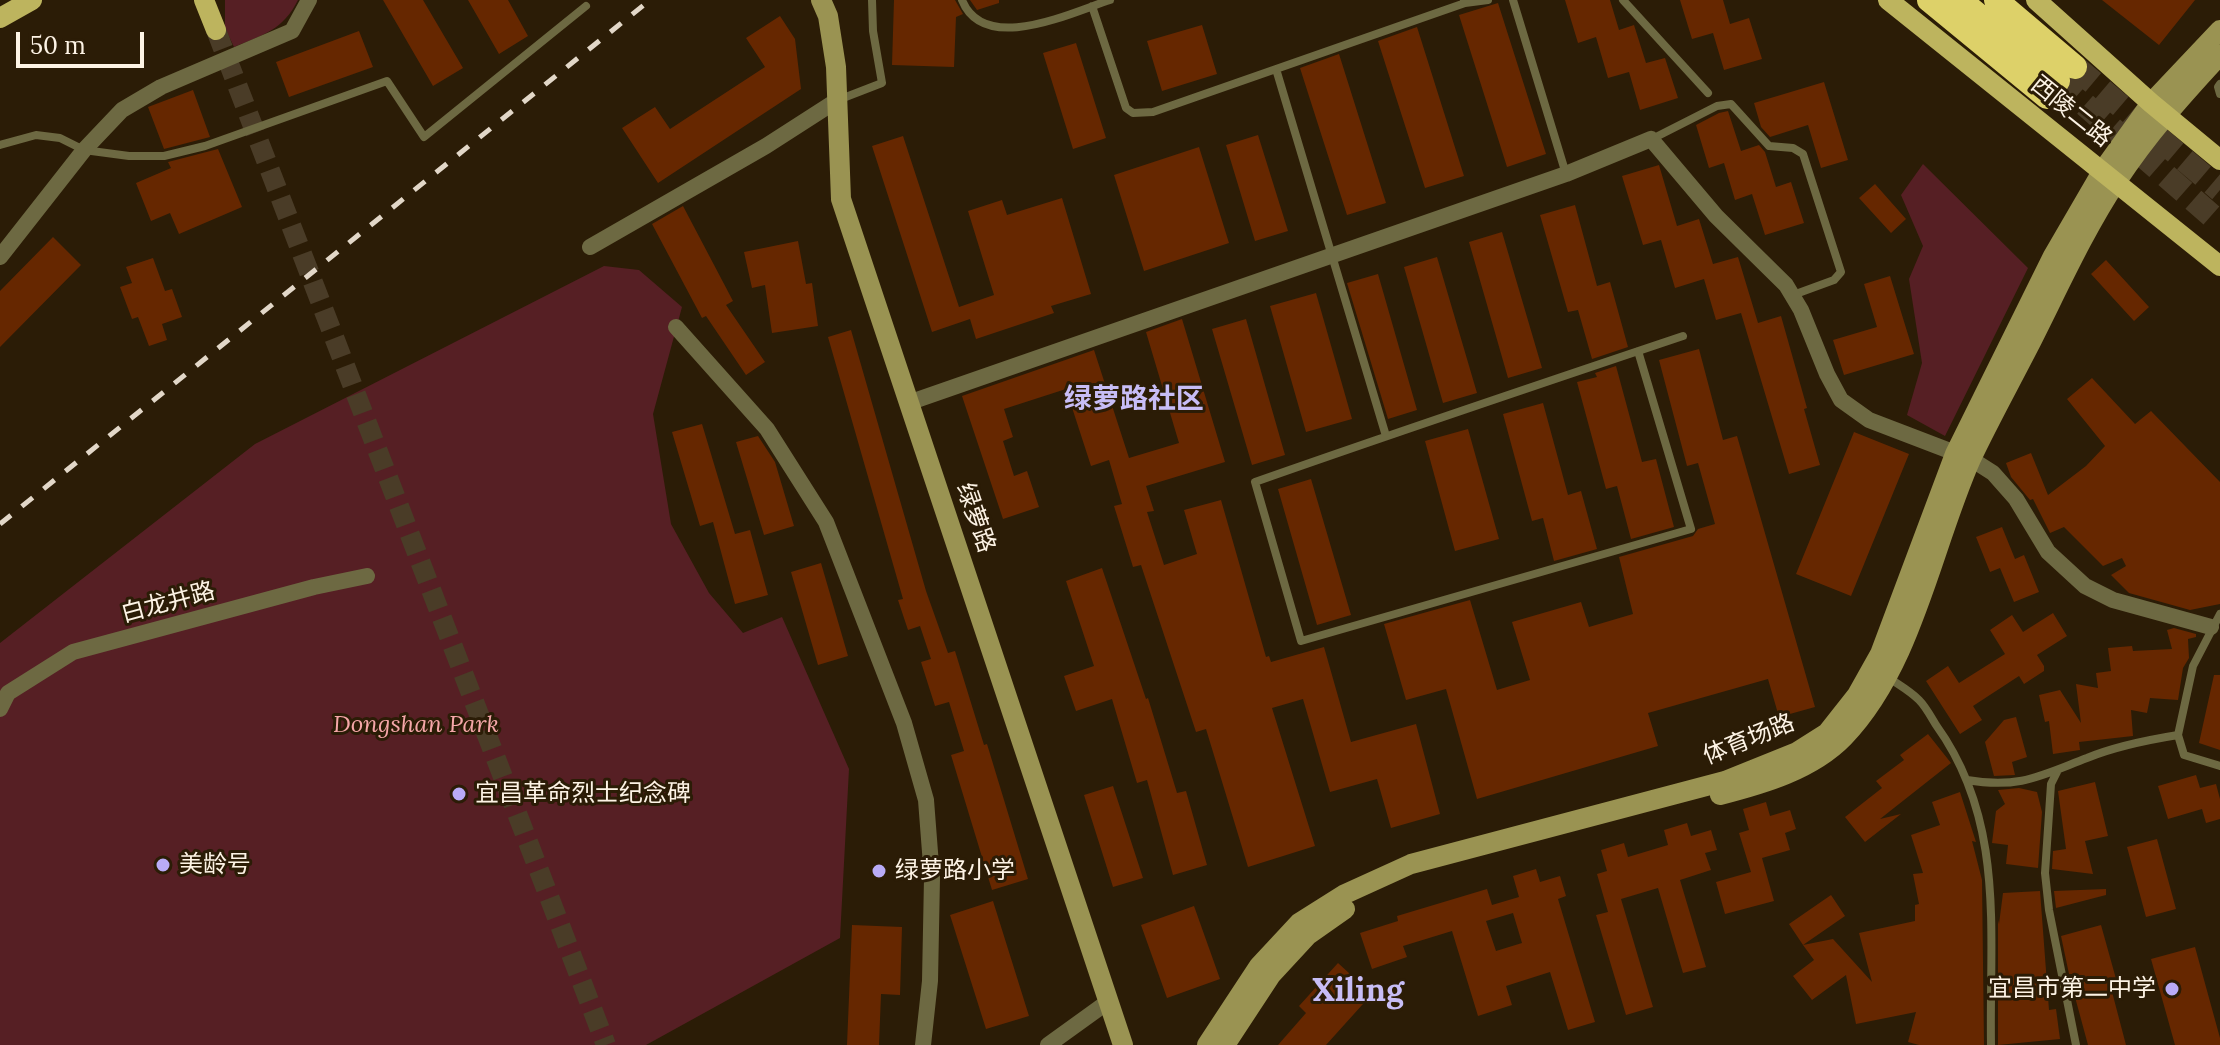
<!DOCTYPE html>
<meta charset="utf-8">
<style>
body{margin:0}
#map{position:relative;width:2220px;height:1045px;overflow:hidden;background:#2b1c06;font-family:Lora,serif}
canvas{display:block}
.scale{position:absolute;left:16px;top:32px;width:128px;height:36px;box-sizing:border-box;border:4px solid #fdf3e5;border-top:0;padding-left:10px;font-size:24px;line-height:28px;white-space:nowrap;color:#fdf3e5;-webkit-text-stroke:6px #2b1c06;paint-order:stroke}
</style>
<div id="map">
<canvas width="2220" height="1045"></canvas>
<div class="scale">50 m</div>
</div>
<script>
const ctx = document.querySelector('canvas').getContext('2d');
ctx.lineJoin = 'round';
function fillPath(path, color) { ctx.fillStyle = color; ctx.fill(path, 'evenodd'); }
function trace(path, color, width, dash) { ctx.strokeStyle = color; ctx.lineWidth = width; ctx.lineCap = dash ? 'butt' : 'round'; ctx.setLineDash(dash || []); ctx.stroke(path); }
function drawText(font, color, halo, rows, align = 'center') {
  ctx.font = font + ' Lora,"Noto Sans SC",serif'; ctx.lineWidth = 6; ctx.setLineDash([]); ctx.textBaseline = 'middle'; ctx.strokeStyle = halo; ctx.fillStyle = color; for (const [text, x, y, turn = 0] of rows) {
    ctx.save(); ctx.translate(x, y); ctx.rotate((+turn || 0) * Math.PI / 180); ctx.textAlign = isNaN(turn) ? turn : align; if (halo) ctx.strokeText(text, 0, 0); ctx.fillText(text, 0, 0); ctx.restore();
  }
}
fillPath(new Path2D(`
 M225,0H298C283,30 263,35 234,47L225,28Z
 M1923,164L2028,268L1945,436L1907,415L1922,363L1909,279L1923,246L1901,195Z
 M604,266L639,270L682,307L653,414L671,524L709,593L743,633L782,617L849,769L840,938L646,1045H0V643L255,444Z`), '#561f24');
fillPath(new Path2D(`
 M383,0H423L463,68L433,86Z
 M468,0H508L528,36L499,54Z
 M894,0H955L963,14L956,17L954,67L892,65Z
 M970,0H999V3L977,10Z
 M1565,0H1610L1619,30L1634,25L1646,63L1665,58L1678,98L1640,110L1629,72L1608,78L1596,37L1578,43Z
 M1680,0H1723L1730,24L1749,18L1762,59L1724,70L1713,33L1692,39Z
 M2102,0H2195L2159,45Z
 M1498,3L1546,154L1507,167L1459,15Z
 M780,16L795,39L801,89L658,183L622,128L655,107L670,129L765,67L746,38Z
 M1202,25L1217,74L1162,91L1147,41Z
 M1417,27L1464,176L1425,188L1378,41Z
 M359,31L373,67L289,97L276,62Z
 M1076,43L1106,138L1073,149L1043,53Z
 M1339,54L1386,203L1347,215L1300,68Z
 M1824,82L1848,160L1821,168L1808,125L1770,137L1761,127L1754,103Z
 M193,90L210,137L164,149L148,107Z
 M1728,111L1741,151L1759,145L1765,152L1776,187L1791,182L1804,223L1765,235L1752,194L1735,200L1724,163L1709,168L1696,125L1719,113Z
 M1258,135L1288,231L1255,241L1226,145Z
 M903,136L959,307L994,295L968,211L1002,200L1007,215L1062,198L1091,294L1051,306L1054,313L976,339L970,319L932,332L872,146Z
 M1199,147L1229,243L1144,271L1114,175Z
 M218,149L242,207L179,234L170,213L151,221L136,183L171,168L168,162Z
 M1659,165L1677,226L1699,219L1713,264L1738,257L1758,323L1781,316L1807,408L1804,409L1820,465L1789,474L1741,313L1716,320L1704,279L1675,288L1661,240L1643,245L1622,176Z
 M1875,184L1906,219L1891,233L1859,198Z
 M1575,205L1597,286L1610,282L1628,347L1592,359L1578,310L1568,312L1540,215Z
 M683,206L733,301L726,305L765,362L746,375L706,316L702,318L652,224Z
 M1502,232L1542,368L1508,378L1469,242Z
 M53,237L81,265L0,347V291Z
 M798,241L806,284L812,283L818,326L772,333L765,285L752,288L744,252Z
 M1437,257L1477,393L1443,403L1404,267Z
 M153,258L165,291L172,289L182,317L162,324L167,340L149,346L138,317L132,319L120,287L132,283L126,267Z
 M2106,260L2149,307L2134,321L2091,274Z
 M1378,274L1417,410L1388,419L1347,283Z
 M1890,276L1914,354L1844,375L1833,340L1877,327L1864,284Z
 M1316,293L1352,419L1306,432L1270,306Z
 M1182,319L1225,462L1146,486L1154,511L1147,512L1164,565L1197,554L1184,510L1221,500L1266,657L1269,656L1271,662L1324,647L1351,742L1416,724L1440,814L1391,828L1377,779L1330,792L1303,699L1272,708L1315,846L1248,867L1206,729L1196,732L1141,565L1133,567L1114,506L1122,504L1109,460L1091,466L1066,389L1004,409L1013,437L1003,441L1014,476L1027,471L1039,507L1003,519L962,396L1094,350L1129,458L1179,443L1146,332Z
 M1246,319L1285,455L1252,465L1212,329Z
 M851,330L926,591L948,653L955,651L984,745L987,744L1028,879L992,890L951,755L964,751L949,702L935,706L921,662L931,659L920,626L908,630L898,600L903,599L828,337Z
 M1699,349L1723,440L1737,436L1815,707L1779,717L1768,679L1648,713L1658,746L1477,799L1446,689L1406,700L1384,624L1470,600L1497,690L1530,680L1512,622L1581,602L1589,627L1633,614L1619,557L1693,536L1698,529L1715,524L1698,463L1687,466L1659,360Z
 M1616,366L1642,462L1656,459L1674,527L1631,539L1617,486L1606,489L1577,382L1597,377L1595,373Z
 M2092,378L2135,424L2151,411L2220,482V604L2190,610L2129,593L2111,575L2126,566L2122,558L2103,566L2064,527L2050,533L2033,499L2030,500L2011,477L2006,463L2031,453L2048,495L2086,466L2105,446L2067,399Z
 M1543,403L1568,495L1581,491L1597,549L1554,561L1543,518L1532,521L1503,414Z
 M702,424L735,534L750,530L768,595L735,604L713,522L700,526L672,432Z
 M1468,429L1499,539L1455,551L1425,441Z
 M1854,432L1909,454L1851,596L1796,574Z
 M758,436L775,462L794,526L764,535L736,442Z
 M1311,479L1351,615L1317,625L1278,489Z
 M2002,527L2015,559L2024,555L2039,592L2014,602L2000,568L1990,572L1976,537Z
 M821,563L848,656L818,665L791,572Z
 M1102,568L1146,699L1148,698L1177,793L1186,791L1207,865L1173,875L1147,780L1137,783L1112,699L1076,711L1064,676L1094,666L1066,581Z
 M2053,613L2067,636L2037,655L2044,666V671L2024,684L2019,676L1973,706L1982,720L1960,734L1926,681L1948,666L1959,683L2005,654L1990,630L2012,615L2023,632Z
 M2174,628L2196,634V637L2188,639L2189,658L2183,668L2178,700L2150,698L2147,713L2131,710L2133,736L2079,742L2080,750L2053,754L2049,721L2045,722L2039,695L2060,690L2081,723L2076,684L2098,688L2096,673L2111,671L2108,648L2132,646L2133,651L2172,649L2167,630Z
 M2214,675H2220V750L2199,743Z
 M2016,717L2027,757L2012,762L2015,775L1994,776L1985,742L2004,720Z
 M1928,734L1951,763L1880,819L1901,814L1865,842L1845,817L1882,788L1876,781L1904,760L1900,755Z
 M2196,775L2200,788L2216,784L2220,799V819L2206,823L2202,809L2168,819L2158,786Z
 M2095,782L2108,836L2085,841L2093,874L2052,869L2053,851L2066,849L2058,791Z
 M1113,786L1143,878L1113,887L1084,795Z
 M2019,788L2037,792L2042,812L2038,868L2006,864L2008,845L1992,843L1996,811L2005,804L1998,790Z
 M1960,792L1976,842L1972,841L1982,880L1984,1045H1919L1908,1042L1916,1012L1856,1024L1846,975L1812,1000L1793,976L1814,960L1803,945L1833,939L1872,982L1859,933L1915,921V905L1919,904L1913,874L1923,873L1911,835L1940,825L1932,802Z
 M1766,802L1770,816L1790,810L1796,829L1785,833L1790,850L1762,858L1774,901L1725,914L1716,882L1751,872L1739,833L1749,830L1743,809Z
 M1687,823L1691,836L1711,830L1717,850L1705,853L1711,870L1680,880L1706,967L1683,973L1658,888L1621,899L1653,1007L1626,1015L1596,915L1608,912L1597,874L1607,871L1601,850L1624,843L1628,857L1668,845L1664,830Z
 M2157,839L2176,909L2146,917L2127,847Z
 M1536,869L1540,882L1560,876L1566,896L1558,899L1595,1022L1568,1030L1550,972L1506,986L1512,1005L1478,1016L1452,931L1403,946L1407,957L1372,969L1360,933L1398,921L1397,916L1487,889L1492,905L1519,897L1513,876ZM1513,913L1522,943L1496,951L1486,921Z
 M2106,889V895L2056,908L2054,891Z
 M2040,891L2049,1010L2056,1009L2060,1039L1998,1045V920L1999,924L2003,893Z
 M1831,895L1845,916L1803,945L1789,924Z
 M993,901L1029,1016L986,1029L950,915Z
 M1194,906L1220,979L1167,998L1141,925Z
 M852,925L902,927L900,995L881,994L879,1045H847Z
 M2101,925L2118,986L2111,988L2126,1045H2088L2075,997L2081,996L2075,974H2069L2061,936Z
 M2195,947L2220,1038V1045H2175L2151,959Z
 M1338,963L1372,994L1326,1045H1278L1306,1013L1299,1006Z`), '#662700');
trace(new Path2D(`
 M216,30L606,1045`), '#4a3c27', 20, [20, 10]);
trace(new Path2D(`
 M2075,67L2220,190
 M2058,81L2220,223`), '#4a3c27', 24, [24, 12]);
trace(new Path2D(`
 M962,0C984,55 1070,13 1110,0
 M1513,0L1566,174
 M1623,0L1708,93
 M1465,3L1488,0
 M1092,6L1126,108L1133,113L1153,112L1465,3L1464,0
 M1276,69L1386,436
 M2220,84L2218,87L2220,94
 M838,100L882,83L873,31L872,0
 M1652,139L1717,106L1731,104L1769,146L1793,148L1803,154L1841,272L1834,280L1793,295
 M0,145L36,135L60,138L84,150L129,156H164L205,146L387,81L424,137L586,6
 M1638,351L1691,529L1301,641L1255,482C1397,432 1540,384 1683,336
 M2220,614L2193,666L2178,735L2184,755L2220,766
 M1889,678C1899,685 1910,691 1919,700C1926,707 1931,717 1936,725C2006,822 1989,933 1991,1045
 M2057,772L2051,784L2045,873L2049,910L2076,1045
 M1967,780C2019,789 2040,776 2087,758C2116,746 2147,740 2178,735`), '#6d6942', 8);
trace(new Path2D(`
 M590,247L766,146L836,101
 M0,257L84,150L122,110L161,87L292,31L309,0
 M676,327L767,429L826,522L904,723L926,800L932,878L930,981L923,1045
 M908,403L1566,174L1651,139L1716,216L1786,285L1801,310L1827,374L1841,400L1869,420L1971,459L1993,473L2016,499L2048,552L2085,586L2113,600L2211,627
 M0,709L8,693L73,652L314,587L367,576
 M1048,1045L1109,1001`), '#6d6942', 16);
trace(new Path2D(`
 M821,0L828,16L836,67L841,199L1123,1045
 M1720,795C1763,784 1812,770 1844,737C1913,665 1931,549 1971,459C1989,421 2010,383 2029,346C2057,291 2083,232 2117,181C2147,135 2183,95 2220,55
 M1207,1045L1259,966L1299,923L1345,894L1411,864L1725,781L1797,752L1827,733L1857,695L1880,654L1955,454L2053,256L2103,170L2151,103L2220,30
 M1225,1045L1271,975L1308,935L1345,909`), '#9a9352', 20);
trace(new Path2D(`
 M204,0L216,30
 M1888,0L2220,266
 M2036,0L2151,103L2220,160
 M0,18L32,0`), '#bdb45e', 20);
trace(new Path2D(`
 M1929,0L2047,97
 M1960,0L2058,81
 M1996,0L2075,67`), '#ddd169', 24);
trace(new Path2D(`
 M0,524L650,0`), '#e2d7c8', 5, [14, 14]);
for (const [x, y, r, color] of [
 [459,794,8,"#b9abf7"],
 [163,865,8,"#b9abf7"],
 [879,871,8,"#b9abf7"],
 [2172,989,8,"#b9abf7"]
]) { const dot = new Path2D(); dot.arc(x, y, r, 0, 2 * Math.PI); ctx.fillStyle = color; ctx.fill(dot); trace(dot, '#2b1c06', 3); }
drawText('24px', '#fdf3e5', '#2b1c06', [
 ["西陵二路",2071,112,39],
 ["绿萝路",975,518,71],
 ["白龙井路",168,603,-15],
 ["体育场路",1749,740,-22]
]);
drawText('italic 24px', '#f6a7a9', '#2b1c06', [
 ["Dongshan Park",416,725]
]);
drawText('24px', '#fdf3e5', '#2b1c06', [
 ["宜昌革命烈士纪念碑",475,794],
 ["美龄号",179,865],
 ["绿萝路小学",895,871],
 ["宜昌市第二中学",2156,989,"right"]
], 'left');
drawText('bold 28px', '#c7bdf6', '#2b1c06', [
 ["绿萝路社区",1134,400]
]);
drawText('bold 32px', '#c7bdf6', '#2b1c06', [
 ["Xiling",1358,992]
]);
</script>
